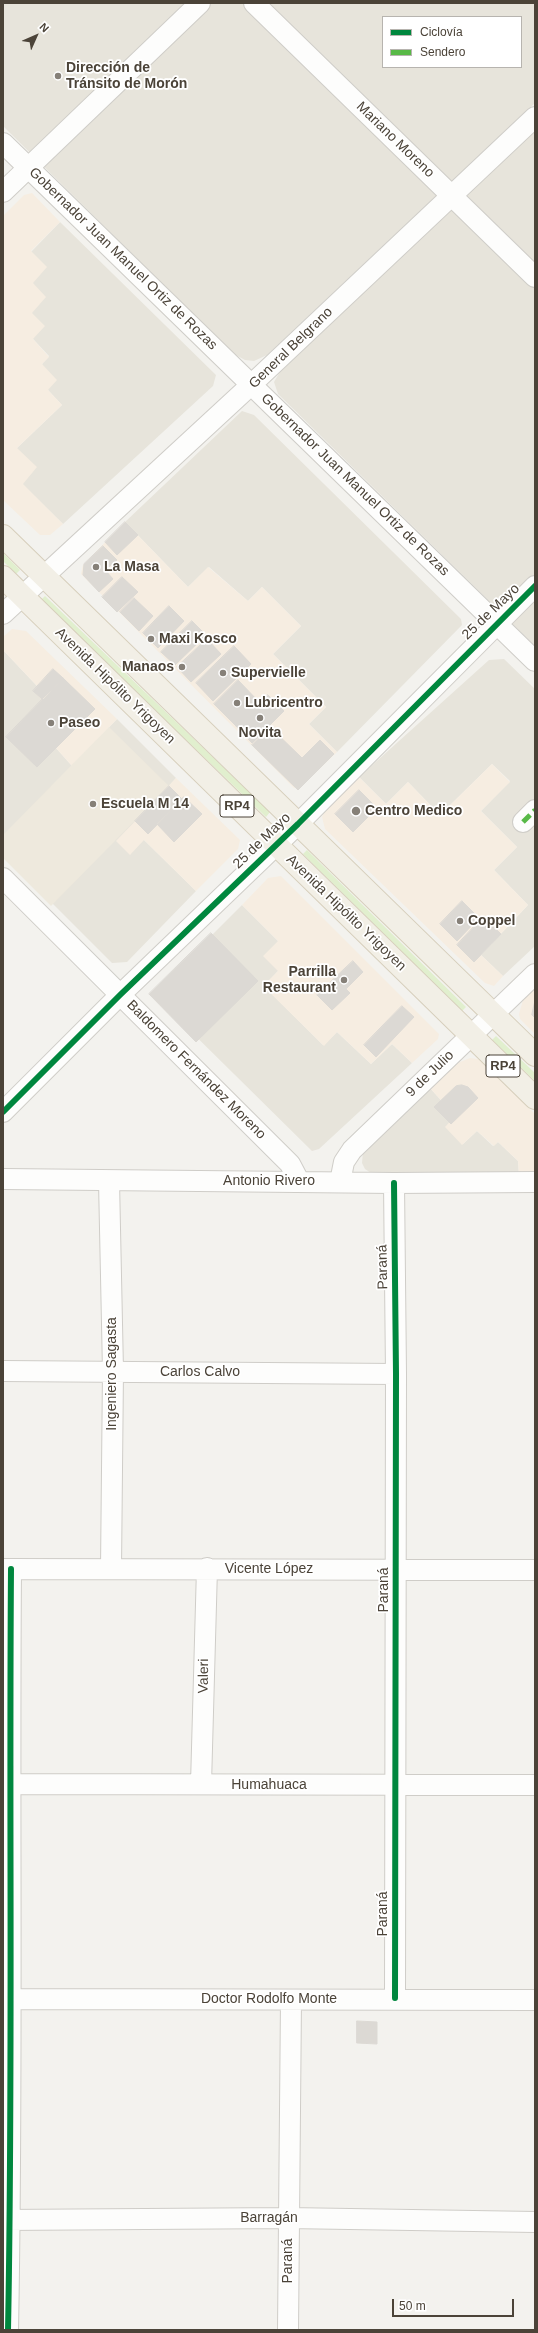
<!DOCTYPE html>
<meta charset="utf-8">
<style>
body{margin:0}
#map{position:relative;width:538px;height:2333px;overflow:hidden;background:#f3f2ee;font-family:Helvetica,sans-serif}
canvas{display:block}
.frame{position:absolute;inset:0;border:4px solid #4b4338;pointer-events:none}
.legend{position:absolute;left:382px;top:16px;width:140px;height:52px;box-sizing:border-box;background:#fff;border:1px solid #b7b4af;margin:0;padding:5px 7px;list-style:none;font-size:12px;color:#4b4338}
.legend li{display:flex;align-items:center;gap:8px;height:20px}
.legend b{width:20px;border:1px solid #b7b4af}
.north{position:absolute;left:16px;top:16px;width:40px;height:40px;-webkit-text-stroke:3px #fff;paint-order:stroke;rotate:45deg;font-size:11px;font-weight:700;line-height:16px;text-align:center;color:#4b4338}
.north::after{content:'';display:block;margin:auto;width:14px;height:18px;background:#4b4338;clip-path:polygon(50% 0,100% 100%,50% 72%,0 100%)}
.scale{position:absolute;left:392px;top:2299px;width:122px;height:18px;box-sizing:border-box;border:2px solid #4b4338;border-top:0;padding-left:5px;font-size:12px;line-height:14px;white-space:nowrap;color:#4b4338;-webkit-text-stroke:3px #fff;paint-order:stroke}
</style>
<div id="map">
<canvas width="538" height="2333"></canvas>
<div class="frame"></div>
<ul class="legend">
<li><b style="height:5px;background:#00873e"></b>Ciclovía</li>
<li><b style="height:5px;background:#58b947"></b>Sendero</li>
</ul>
<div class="north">N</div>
<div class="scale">50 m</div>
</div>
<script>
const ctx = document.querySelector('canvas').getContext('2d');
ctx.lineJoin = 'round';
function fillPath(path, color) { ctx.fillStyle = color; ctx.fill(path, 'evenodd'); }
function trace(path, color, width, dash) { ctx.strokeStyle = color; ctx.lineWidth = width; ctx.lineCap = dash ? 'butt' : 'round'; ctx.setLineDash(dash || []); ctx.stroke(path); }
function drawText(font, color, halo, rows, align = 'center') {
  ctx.font = font + ' Helvetica,sans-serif'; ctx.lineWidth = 3.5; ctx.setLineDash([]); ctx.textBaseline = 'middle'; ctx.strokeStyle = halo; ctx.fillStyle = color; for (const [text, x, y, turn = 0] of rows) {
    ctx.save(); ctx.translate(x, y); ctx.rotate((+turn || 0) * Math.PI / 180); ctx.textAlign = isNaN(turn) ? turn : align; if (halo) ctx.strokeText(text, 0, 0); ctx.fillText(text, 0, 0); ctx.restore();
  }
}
fillPath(new Path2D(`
 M3,3H535V103L267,355L254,361L245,360L232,353L3,126ZM383,17H521V67H383Z
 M535,131V646L278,394L274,382L281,370Z
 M60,222L216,375L213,386L63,524L22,484L17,448L62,405L47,389L42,364L49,356L33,339L32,313L31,252Z
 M242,411L254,415L461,619L462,625L337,752L309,724L326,707L273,654L301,626L262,587L248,601L209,567L188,587L125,522Z
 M3,650L37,686L43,700L37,767L56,748L72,766L117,719L176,778L169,786L144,840L196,891L127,962L112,963L3,854Z
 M504,659L535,689V946L503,976L481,955L528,905L494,870L517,847L481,811L510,781L492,764L440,815L408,782L386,804L359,777L489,660Z
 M242,905L278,941V971L264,986L323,1045L337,1032L371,1064L392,1044L412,1063L319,1149L312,1151L157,998L158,989Z
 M430,1088L455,1116L463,1144L477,1131L493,1146L498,1142L518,1161L519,1175L371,1173L365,1169L362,1163L363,1151Z`), '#e7e4db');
fillPath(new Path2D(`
 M32,193L60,222L31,251L47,267L33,283L46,297L32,313L45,326L33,339L49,357L42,364L57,380L48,390L62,405L17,448L37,467L23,484L63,524L50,535H40L3,500V216L24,195Z
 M125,522L188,587L208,567L248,601L262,587L301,626L273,654L326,707L309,724L337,752L302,786L294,788L81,574L83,565Z
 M12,629L26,631L117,719L72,766L56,748L37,767L6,737L42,700L33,691L37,686L3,650V637Z
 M492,764L510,782L481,811L517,847L494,870L528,905L481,955L503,976L494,986L485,983L325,829L322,817L325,810L359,777L386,804L408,782L440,815Z
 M176,778L240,840L238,849L196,891L144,840L130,855L116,841Z
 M281,876L439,1034L438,1039L412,1063L392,1044L371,1064L337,1032L324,1046L263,986L278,971L263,956L278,941L242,905L268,878Z
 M535,989V1034L520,1019L519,1014L523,1000Z
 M470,1058L478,1059L484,1064L535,1114V1175H519L518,1161L498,1142L494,1146L477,1131L462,1145L445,1127L455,1116L430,1088L455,1064Z`), '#f6ede1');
fillPath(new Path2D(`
 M109,727L169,786L51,906L3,858V835Z`), '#eee9dd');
fillPath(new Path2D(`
 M3,553L20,570L16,574L3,561Z
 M45,596L270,812L266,817L41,600Z
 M307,850L466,1007L462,1011L303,854Z
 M496,1036L535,1073V1081L492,1040Z`), '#e1efce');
const building = new Path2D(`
 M125,522L138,535L117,555L105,542Z
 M103,546L117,560L105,570L113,579L99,592L83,575L84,564Z
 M122,577L138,592L117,612L102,597Z
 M134,598L153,616L139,631L120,612Z
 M169,606L184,621L158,648L143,633Z
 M192,621L206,635L175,665L161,652Z
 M207,639L221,654L191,682L177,667Z
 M234,646L251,664L213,701L196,683Z
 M53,669L63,678L43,700L33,691Z
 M63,678L95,709L37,767L6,737Z
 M238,680L260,703L236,726L214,704Z
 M268,695L284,711L252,743L236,726Z
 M270,727L302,758L320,740L334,754L298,790L252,745Z
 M169,786L182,799L148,834L135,821Z
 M359,790L377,808L353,832L335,814Z
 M184,797L202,814L174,842L157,824Z
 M462,901L479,918L457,941L440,924Z
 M483,917L501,934L474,962L457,945Z
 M211,933L258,981L196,1042L149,994Z
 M353,961L363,972L346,989L350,993L332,1010L317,995Z
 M535,1001V1018L532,1015Z
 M402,1006L414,1017L376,1057L364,1045Z
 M462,1085L468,1087L478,1098L451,1124L434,1107L456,1086Z
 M357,2021L377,2022V2044L357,2043Z`);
fillPath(building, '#dcd9d4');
trace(building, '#dcd9d4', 1);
const minor = new Path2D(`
 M254,3L535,277
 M3,143L535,661
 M3,192L200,3
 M3,614L252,384L535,117
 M523,822L535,810
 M3,878L290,1164L299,1181
 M3,1112L120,995L298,824L535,586
 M3,1179L394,1183L535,1182
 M109,1181L113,1371L111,1568
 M340,1182L344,1162L352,1150L535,974
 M394,1183L396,1374L395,1998
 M3,1371L396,1374
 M3,1569L535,1570
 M3,1784L535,1785
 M201,1784L207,1568
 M3,1999L535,2000
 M3,2220L288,2218L535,2222
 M8,2330C13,2077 9,1823 11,1569
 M288,2330L291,2000`);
const major = new Path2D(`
 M3,536L535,1055
 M3,577L535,1098`);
trace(minor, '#cfcdc8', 22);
trace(major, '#d6cebb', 24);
trace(minor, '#fdfdfc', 20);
trace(major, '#f2efe6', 22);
trace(new Path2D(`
 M523,822L535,810`), '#58b947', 5, [10, 5]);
trace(new Path2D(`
 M3,1112L120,995L298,824L535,586
 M394,1183L396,1374L395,1998
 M8,2330C13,2077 9,1823 11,1569`), '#00873e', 6);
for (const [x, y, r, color] of [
 [58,76,4,"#868078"],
 [96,567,4,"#868078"],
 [151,639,4,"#868078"],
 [182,667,4,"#868078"],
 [223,673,4,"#868078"],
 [237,703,4,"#868078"],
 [260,718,4,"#868078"],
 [51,723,4,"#868078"],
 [93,804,4,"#868078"],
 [356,811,5,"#868078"],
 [460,921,4,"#868078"],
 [344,980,4,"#868078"]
]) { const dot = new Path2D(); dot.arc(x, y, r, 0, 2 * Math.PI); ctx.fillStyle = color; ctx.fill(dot); trace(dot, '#fff', 1.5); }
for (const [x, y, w] of [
 [237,806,34],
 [503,1066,34]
]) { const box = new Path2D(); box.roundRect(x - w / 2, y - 11, w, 22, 3); ctx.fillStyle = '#fff'; ctx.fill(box); trace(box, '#4b4338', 1); }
drawText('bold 13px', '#4b4338', null, [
 ["RP4",237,806],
 ["RP4",503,1066]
]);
drawText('bold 14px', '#4b4338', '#fff', [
 ["Dirección de",66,68],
 ["Tránsito de Morón",66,84],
 ["La Masa",104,567],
 ["Maxi Kosco",159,639],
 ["Manaos",174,667,"right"],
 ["Supervielle",231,673],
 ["Lubricentro",245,703],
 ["Paseo",59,723],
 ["Novita",260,733,"center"],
 ["Escuela M 14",101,804],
 ["Centro Medico",365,811],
 ["Coppel",468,921],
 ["Parrilla",336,972,"right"],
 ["Restaurant",336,988,"right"]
], 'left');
drawText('14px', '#4b4338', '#fff', [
 ["Mariano Moreno",395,140,44],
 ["Gobernador Juan Manuel Ortiz de Rozas",123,259,44],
 ["General Belgrano",291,348,-44],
 ["Gobernador Juan Manuel Ortiz de Rozas",355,485,44],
 ["25 de Mayo",491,612,-44],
 ["Avenida Hipólito Yrigoyen",115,686,44],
 ["25 de Mayo",262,841,-44],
 ["Avenida Hipólito Yrigoyen",346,913,44],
 ["Baldomero Fernández Moreno",196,1070,45],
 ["9 de Julio",430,1074,-44],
 ["Antonio Rivero",269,1181],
 ["Paraná",383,1267,-91],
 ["Carlos Calvo",200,1372],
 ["Ingeniero Sagasta",112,1374,-90],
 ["Vicente López",269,1569],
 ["Paraná",384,1590,-90],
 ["Valeri",204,1676,-89],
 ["Humahuaca",269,1785],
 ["Paraná",383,1914,-90],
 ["Doctor Rodolfo Monte",269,1999],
 ["Barragán",269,2218],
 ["Paraná",288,2261,-90]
]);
</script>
